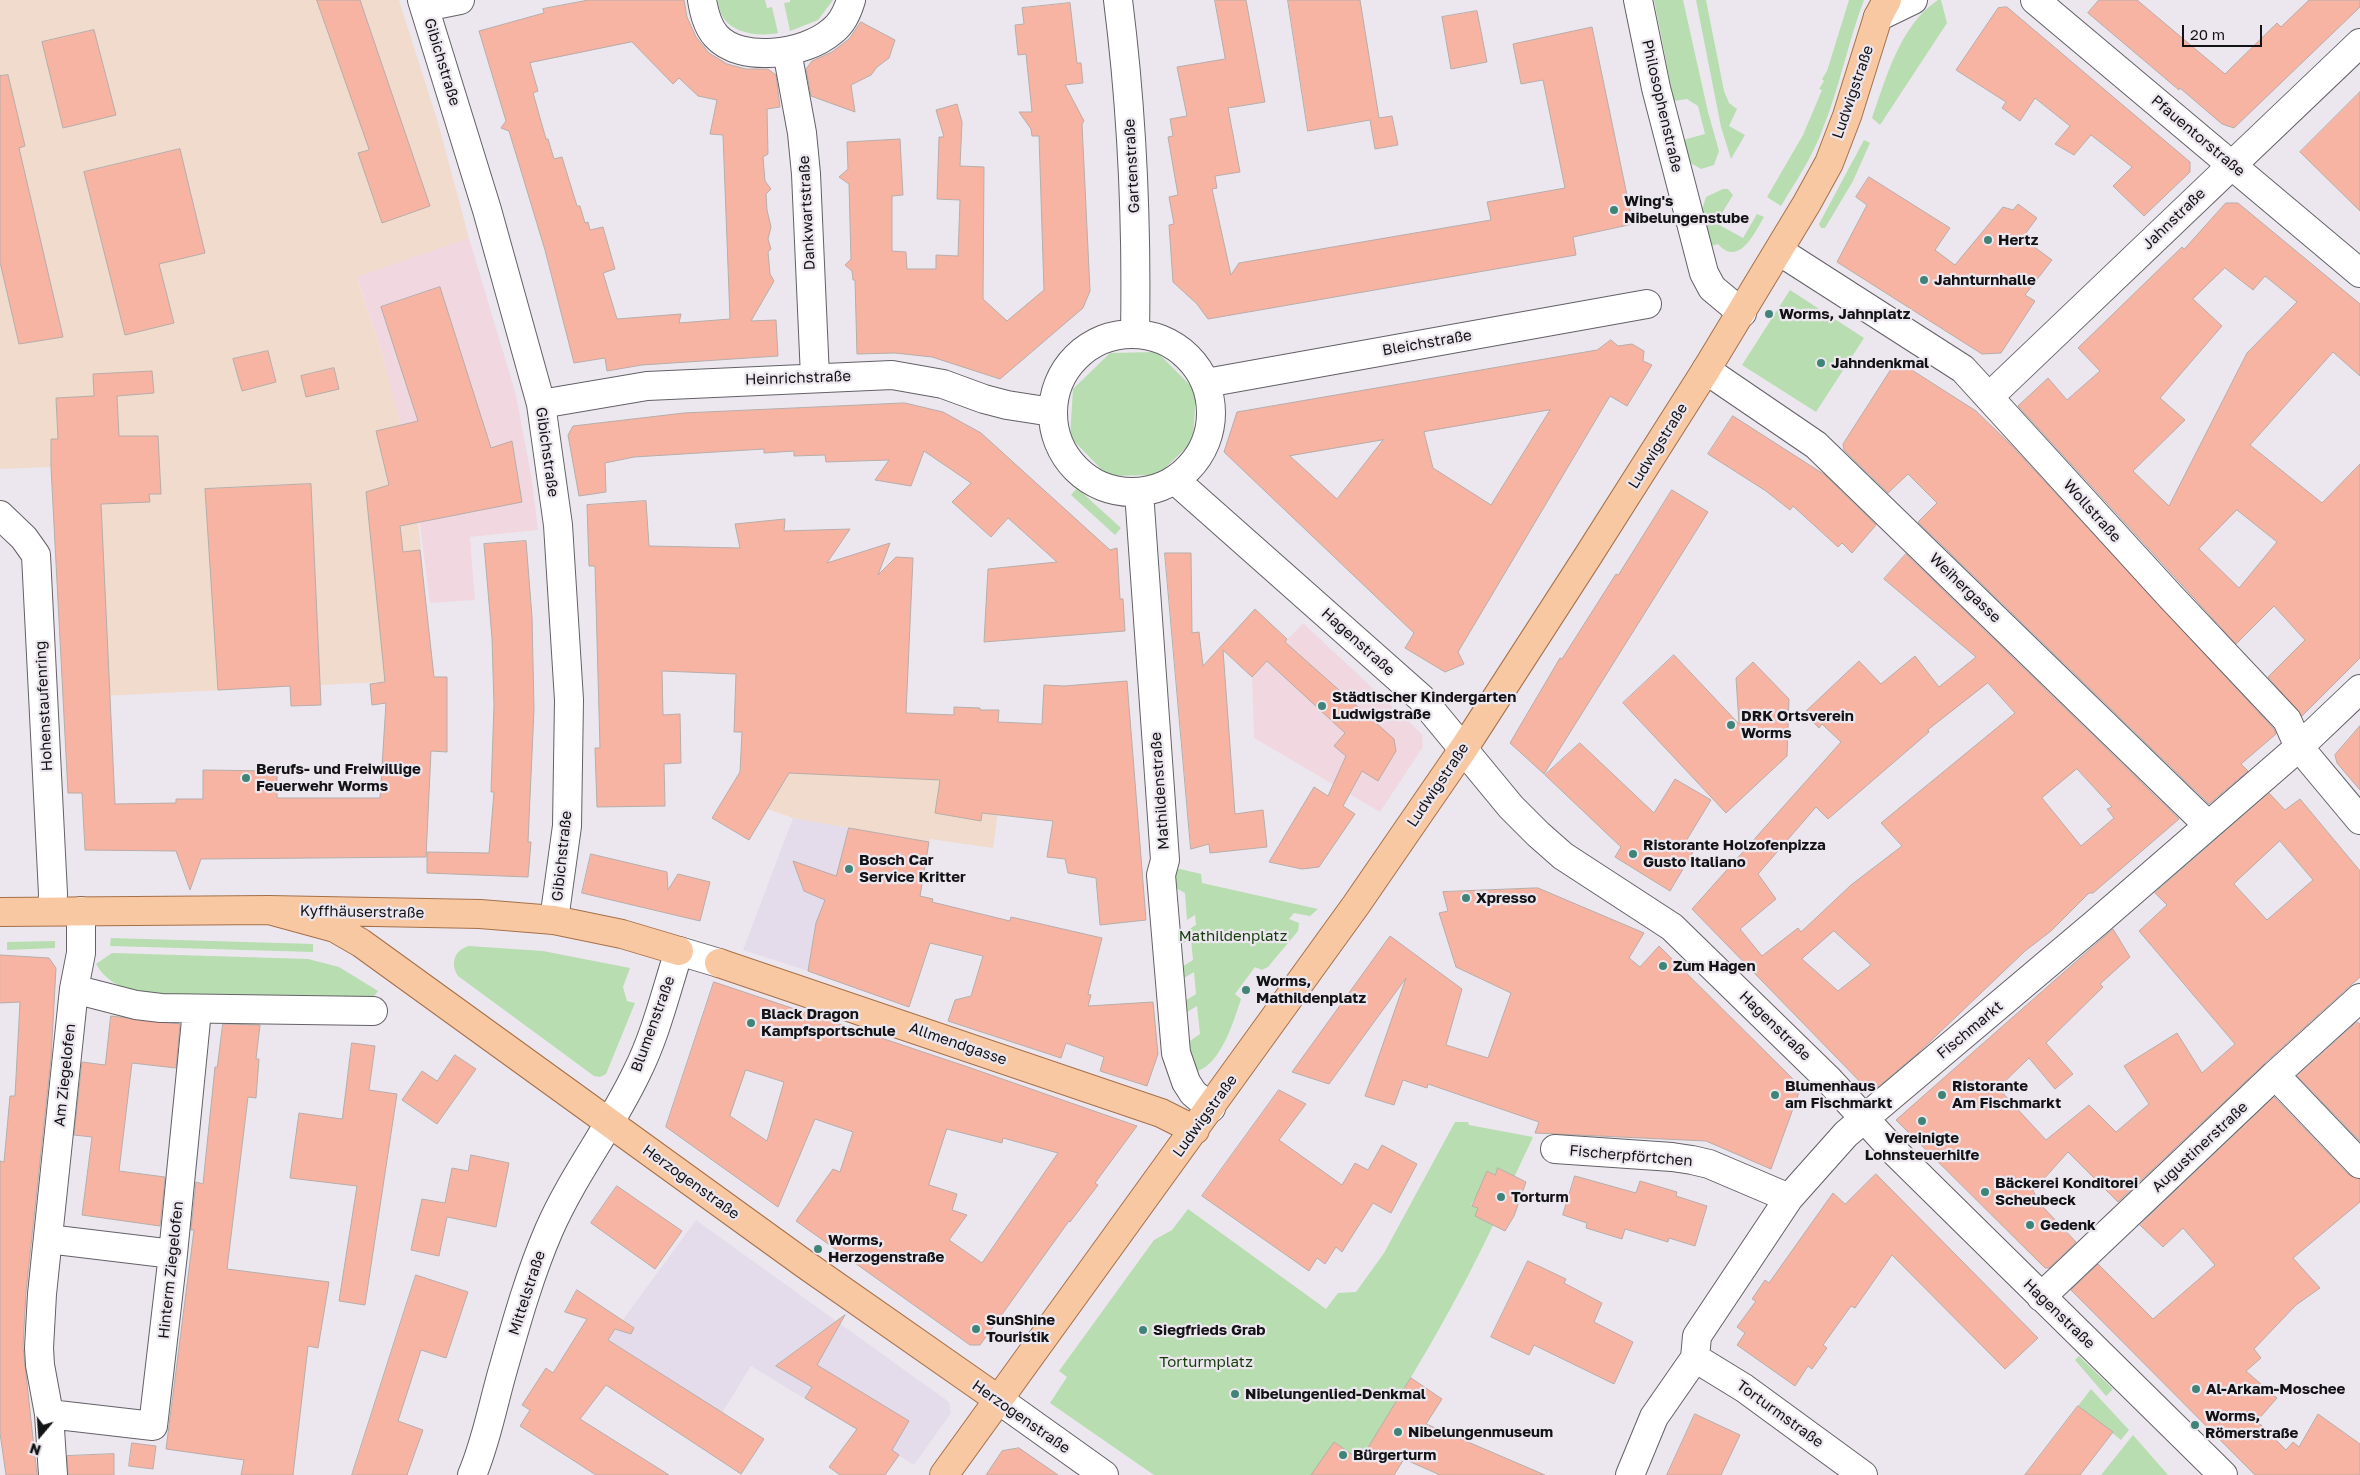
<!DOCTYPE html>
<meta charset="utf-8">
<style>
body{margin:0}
#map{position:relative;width:2360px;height:1475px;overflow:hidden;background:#ece7ef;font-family:"Golos Text",sans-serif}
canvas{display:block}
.north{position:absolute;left:15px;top:1410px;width:50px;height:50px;-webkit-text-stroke:4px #ece7ef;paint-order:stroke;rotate:198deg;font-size:14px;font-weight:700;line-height:20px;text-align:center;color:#131215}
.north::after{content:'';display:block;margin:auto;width:18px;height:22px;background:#131215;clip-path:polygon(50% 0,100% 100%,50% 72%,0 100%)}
.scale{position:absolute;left:2182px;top:25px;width:80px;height:22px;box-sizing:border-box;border:2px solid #131215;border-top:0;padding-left:6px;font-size:15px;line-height:18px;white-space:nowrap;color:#131215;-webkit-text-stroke:4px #ece7ef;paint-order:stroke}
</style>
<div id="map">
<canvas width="2360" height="1475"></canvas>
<div class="north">N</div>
<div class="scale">20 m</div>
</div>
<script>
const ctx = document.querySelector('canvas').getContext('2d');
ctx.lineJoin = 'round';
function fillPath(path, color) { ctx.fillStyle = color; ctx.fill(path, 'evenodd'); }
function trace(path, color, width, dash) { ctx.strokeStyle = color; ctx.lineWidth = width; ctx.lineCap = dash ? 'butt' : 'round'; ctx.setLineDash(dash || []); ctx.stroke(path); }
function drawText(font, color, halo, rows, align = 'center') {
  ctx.font = font + ' "Golos Text",sans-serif'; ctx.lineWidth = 4.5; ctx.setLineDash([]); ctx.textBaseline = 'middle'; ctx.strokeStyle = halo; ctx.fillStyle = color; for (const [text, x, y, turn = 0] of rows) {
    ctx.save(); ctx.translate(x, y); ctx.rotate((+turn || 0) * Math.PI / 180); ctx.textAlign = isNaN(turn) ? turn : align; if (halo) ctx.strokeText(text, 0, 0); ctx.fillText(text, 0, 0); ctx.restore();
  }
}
fillPath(new Path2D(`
 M793,818L929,842L920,896L903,947L817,920L808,971L743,950Z
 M696,1220L949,1402L951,1413L914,1465L751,1366L722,1413L608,1340Z`), '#e5dceb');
fillPath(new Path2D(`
 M0,0H399L439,126L469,238L357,278L383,355L414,478L429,636L401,681L64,698L51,467L0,469Z
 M780,734L1002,783L993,848L930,839L929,842L849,828L793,818L767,809Z`), '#f0dbcd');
fillPath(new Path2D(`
 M469,238L516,395L532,481L538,530L470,537L475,600L430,603L414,478L383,355L357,277Z
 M1303,623L1422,734L1423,747L1380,812L1254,738L1252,677Z`), '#f1d8e0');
fillPath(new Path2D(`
 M718,0H765L767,8L772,7L778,33C753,38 719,31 718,0Z
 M790,0H833L818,20L790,31L784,3L790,2Z
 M1654,0H1683L1708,112L1719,151L1714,165L1701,169L1689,162L1683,140L1705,134L1698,106L1687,99L1674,101Z
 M1696,0H1706L1724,91L1729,103L1737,109L1729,126L1745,135L1731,159L1721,127Z
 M1849,0H1864C1848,42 1840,86 1823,128C1813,156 1796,181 1781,206L1767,197L1803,135L1822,90L1819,89L1824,81L1822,79L1827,71Z
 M1938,0H1941L1947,23L1880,125L1872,118C1886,78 1900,25 1938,0Z
 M1864,140L1870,143L1853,181L1825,228H1821L1819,224Z
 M1723,189H1728L1733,195L1716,223L1743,238L1757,214L1764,217C1755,232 1739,268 1718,244L1711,246L1702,210L1706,197Z
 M1790,290L1864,338L1816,412L1742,365Z
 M1157,352L1196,391L1193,441L1158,475L1108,476L1070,437L1073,389L1110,353Z
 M1077,488L1121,528L1115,535L1071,495Z
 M1180,869L1201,874L1202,883L1318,909L1310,916L1294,913L1289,919L1299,923L1298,931L1268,967L1262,970L1255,967L1235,994L1241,999C1234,1020 1220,1069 1193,1072L1184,1045L1200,1034L1197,1006L1182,1015L1180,1004L1196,994L1194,972L1179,981L1177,970L1193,960L1191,939L1175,947L1174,938L1196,925L1195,915L1187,920L1185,893L1170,885L1173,870Z
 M111,938L313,944V952L110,946Z
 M55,941V948L7,950V942Z
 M469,946L543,951L630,968L623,987L627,1001L635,1003L606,1074L600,1077L594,1076L458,976C450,964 454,950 469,946Z
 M112,953L308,959L339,967L378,991L372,999L155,996C131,990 109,987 96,964Z
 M1455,1122H1468L1469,1125L1533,1137L1511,1184L1502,1170L1498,1168L1495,1175L1488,1171L1481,1203L1474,1200L1471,1205L1478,1208L1475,1216L1480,1218L1497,1217C1458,1301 1410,1381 1360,1460L1334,1442L1321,1475H1154L1050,1403L1067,1377L1059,1371L1154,1240L1172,1230L1188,1209L1326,1309L1338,1293L1356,1292L1384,1253Z
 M2079,1356L2113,1389L2106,1396L2075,1360Z
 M2091,1389L2129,1430L2121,1440L2078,1406Z
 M2133,1435L2168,1475H2101Z`), '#b8ddb0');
const building = new Path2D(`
 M317,0H360L430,206L382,223L358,153L369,150Z
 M589,0H684L687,17L696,37L709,53L727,64L746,69H768L776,75L780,107L767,109L768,154L763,157L765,181L771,189L766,194L767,210L771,227L768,239L771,249L768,252L770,274L774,281L751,321L776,320L778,356L642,365L607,371L605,358L574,363L545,250L509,131L501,128L506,121L479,31L544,13L543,9ZM632,42L673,84L679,78L698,96L717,100L710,134L723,135L730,319L679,323L681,314L617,319L603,273L615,269L603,227L590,230L588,222L585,223L580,206H577L562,157L554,159L548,139H546L533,93L538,91L530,63Z
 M1215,0H1246L1265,102L1228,108L1240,172L1215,176L1217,188L1212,189L1231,275L1239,263L1491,220L1487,202L1565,188L1543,80L1521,84L1513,44L1592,27L1633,224L1573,237L1576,255L1208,319L1197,304L1173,282L1169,225L1174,224L1169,197L1178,195L1168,137L1173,136L1170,119L1187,116L1177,67L1225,59Z
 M1288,0H1360L1379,118L1392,116L1398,145L1375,149L1370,120L1308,131Z
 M2099,0H2137L2225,74L2277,23L2281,27L2309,0H2360V7L2234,128L2222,124L2180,88L2179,90L2088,13Z
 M1070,3L1077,63H1081L1083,83L1065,85L1084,121L1082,124L1090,291L1083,308L1000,379L932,357L895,353L857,354L855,280H853L852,271L845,265L851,259L849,184L839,177L848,169L847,142L900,139L903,195L892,196V251L906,252L907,269H936V255L958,256L960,200L937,199L939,137H944L936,110L957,104L962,122L960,166L984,167L983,299L1007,321L1044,290L1039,136H1032L1031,129L1019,112H1032L1026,54L1018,55L1015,25L1024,24L1022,8Z
 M2007,7L2190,162V172L2144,216L2113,186L2132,167L2091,135L2074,155L2055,144L2070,126L2035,98L2020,121L2002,108L2006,102L1956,70L1998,8Z
 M1477,11L1487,62L1451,69L1442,17Z
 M861,22L895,40L889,58L877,67L871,75L851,85L855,112L811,96L806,69L812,61L832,52L849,39Z
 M94,30L116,115L63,128L42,42Z
 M8,75L25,146L19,148L63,337L19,344L0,262V76Z
 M2360,92V211L2300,152Z
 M180,149L205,253L159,264L174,323L125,335L84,172Z
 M1869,177L1950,228L1935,250L1955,265L2003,207L2013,210L2018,204L2037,218L2022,238L2052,260L2025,295L2035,301L2001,353L1982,354L1837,262L1867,205L1856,197Z
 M2226,203H2238L2360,304V376L2333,352L2250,445L2322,503L2360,464V658L2302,716L2268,677L2305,640L2274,606L2236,644L2018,406L2048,378L2067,400L2100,371L2078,348L2182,247L2184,249ZM2225,268L2253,290L2265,276L2297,302L2247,353L2169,506L2133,471L2185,420L2160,398L2222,326L2193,299ZM2237,510L2277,542L2239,588L2199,549Z
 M440,287L491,448L512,441L522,502L400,526L403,552L420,550L434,677H447V752L431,751L426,857L201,859L190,890L176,851L85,850L82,793H68L51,467V439H58L56,398L94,396L93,374L152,371L154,393L117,396L119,436H158L161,494H149L150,502L101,504L115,804L176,803V799H203V770L277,771V798H380L386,703L372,705L370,684L385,682L366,492L389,485L376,431L418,421L381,307Z
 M1611,340L1618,346L1632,344L1644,351L1643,361L1652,365L1627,406L1610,396L1458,652L1464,664L1445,672L1405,648L1414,633L1224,452L1237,412L1597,350ZM1550,410L1491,505L1433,468L1424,432ZM1383,440L1337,499L1290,456Z
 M268,351L276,382L242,391L233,359Z
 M1904,365L1976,411L2009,443L2274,729L2276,734L2241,764L2248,771L2209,804L1918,522L1937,503L1908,474L1888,493L1844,450L1843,444L1893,366Z
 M334,368L339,389L306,397L301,376Z
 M905,403L943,412L981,433L1110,550L1117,548L1120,599H1123L1125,631L984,642L988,569L1057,562L1008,518L991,537L952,502L971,483L924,451L911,486L875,480L889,460L826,462L825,455L794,456V451L764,453V449L634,457L605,463L606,492L579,496L568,435L573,426L684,413Z
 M1733,416L1825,475L1876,525L1852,553L1842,543L1838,547L1793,506L1790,510L1766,491L1708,454Z
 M311,484L321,705L291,706L290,686L218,690L205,489Z
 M1672,490L1708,512L1544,774L1510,743L1560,658L1562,659L1616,574L1618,575Z
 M646,501L649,546L740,548L735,524L785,519L784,531L850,529L827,563L890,543L878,575L896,557L913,558L906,713L954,715V707L980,708V710H999L998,722L1042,724L1044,685L1064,686L1127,681L1146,920L1100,925L1096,878L1068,873L1065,859L1047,857L1053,821L982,813L981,821L935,813L940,780L789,773L749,840L712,818L740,772L742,732H734L736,674L662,671L663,715L680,714L681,763L664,764L665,806L597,807L595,748H600L595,566H589L587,505Z
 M526,541L532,617L534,709L528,842H531L528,877L427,873V852L489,853L494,792H491L494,705L492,638L484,544Z
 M1165,553H1191L1192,633L1199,632L1203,666L1255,609L1287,639L1285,642L1394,739L1396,751L1378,781L1362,771L1343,806L1355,814L1319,867L1302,869L1269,862L1314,787L1328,796L1346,756L1334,746L1345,733L1267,661L1252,677L1223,650L1235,814L1263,810L1267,847L1210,853L1209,844L1191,849Z
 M1906,554L2179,819L2093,893H2089L2051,931L2025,951L1917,1054L1871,1093L1692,909L1841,742L1822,724L1819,728L1804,713L1859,661L1881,684L1915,656L1939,687L1976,657L1884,579ZM1988,683L2015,713L1881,823L1902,846L1851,885L1801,932L1798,928L1762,956L1740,929L1776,899L1758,874L1816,807L1828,819L1929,732L1928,730ZM2077,769L2112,807L2107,809L2114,818L2081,846L2042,798ZM1834,931L1871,965L1838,991L1802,959Z
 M1674,655L1739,724L1736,678L1753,662L1789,699L1787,756L1726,813L1623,703Z
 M2360,726V790L2337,763L2335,755Z
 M1580,743L1654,813L1675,779L1711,800L1683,846L1693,852L1670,891L1615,857L1621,847L1545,775Z
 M2269,793L2285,810L2300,799L2360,871V977L2264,1064L2118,1202L2068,1152L2033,1191L2043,1207L2076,1242L2049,1268H2045L1896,1120L2113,929L2130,957L2100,984L2103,987L2046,1043L2073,1074L2055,1089L2029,1058L1998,1088L2046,1140L2089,1105L2116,1132L2149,1104L2124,1066L2177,1033L2202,1073L2235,1044L2139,931L2167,905L2155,893ZM2280,841L2313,880L2267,920L2234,884Z
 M849,828L929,842L920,896L933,899L932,902L1010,921L1011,917L1102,938L1088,994L1091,995L1088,1006L1153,1002L1158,1054L1147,1086L1100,1071L1104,1057L1066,1043L1061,1058L948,1021L955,1000L971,996L983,956L930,943L909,1007L808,971L816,923L825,900L804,891L793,861L836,876Z
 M591,854L667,872L668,890L678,874L710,882L700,921L582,893Z
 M1538,888L1644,933L1629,958L1640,967L1659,946L1801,1087L1771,1169L1706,1141L1535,1133L1539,1122L1428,1084L1427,1088L1403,1080L1394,1105L1365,1096L1406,978L1329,1084L1292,1072L1390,936L1462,989L1446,1045L1488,1058L1511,993L1456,967L1439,913L1448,911L1443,892Z
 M0,955L49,958L56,968L51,1058L26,1292L23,1347L37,1475H6L0,1433V1161L4,1162L10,1096H15L20,1002L0,1003Z
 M714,982L968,1067L1137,1126L1095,1183L1098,1185L1070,1222L1069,1221L980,1345H970L796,1221L833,1169L840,1172L853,1132L815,1119L778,1207L666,1127ZM746,1070L784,1082L767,1141L730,1116ZM947,1129L1002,1143L1003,1138L1058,1153L982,1263L949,1240L967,1215L952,1210L957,1194L929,1185Z
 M111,1016L180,1024L176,1068L132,1063L119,1171L165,1177L160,1226L82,1215L92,1137L74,1135L82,1062L105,1065Z
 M2357,1022L2360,1024V1141L2297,1076Z
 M223,1024L260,1025L256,1059H259L256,1098L248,1097L227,1269L329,1282L318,1348L308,1346L293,1475H241L244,1460L166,1449L194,1230H191L196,1182L203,1184L215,1067H217Z
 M352,1043L375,1046L369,1090L397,1094L365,1305L339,1301L357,1186L290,1178L299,1113L342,1119Z
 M455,1055L476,1069L437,1124L402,1100L422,1071L437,1081Z
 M1279,1090L1306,1104L1279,1140L1342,1185L1355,1163L1368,1170L1382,1145L1417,1164L1391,1213L1373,1203L1342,1252L1336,1247L1325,1264L1317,1258L1309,1271L1202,1196Z
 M2274,1097L2349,1175L2360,1179V1202L2293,1258L2320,1288L2296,1305L2254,1349L2261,1358L2246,1371L2277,1398L2257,1421L2286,1450L2293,1442L2299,1447L2318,1414L2360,1444V1475H2255L2071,1290L2098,1264L2153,1319L2215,1265L2183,1228L2163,1247L2140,1225Z
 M471,1155L509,1163L496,1227L447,1217L439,1256L411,1250L422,1199L445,1203L452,1168L468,1171Z
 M1498,1168L1526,1182L1514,1216L1505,1231L1475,1216L1478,1208L1472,1206L1487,1171L1495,1175Z
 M1876,1174L2038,1338L2005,1369L1892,1255L1855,1308L1851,1306L1823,1345L1827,1348L1812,1369L1808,1366L1795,1386L1737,1345L1745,1333L1737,1327L1756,1301L1752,1299L1765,1280L1769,1283L1833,1193L1845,1204Z
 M1575,1176L1636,1193L1640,1181L1677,1192L1676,1196L1707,1206L1695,1246L1669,1238L1668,1242L1625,1229L1622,1239L1586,1228L1587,1223L1563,1215Z
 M617,1186L682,1231L655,1269L591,1223Z
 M1528,1261L1566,1279L1564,1283L1602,1303L1594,1322L1633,1342L1614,1384L1534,1345L1529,1355L1491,1337Z
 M416,1275L468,1292L446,1358L421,1350L398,1421L423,1430L407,1475H352Z
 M577,1290L634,1328L631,1334L615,1329L608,1340L764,1439L741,1474L606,1385L580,1419L669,1475H596L520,1426L530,1410L522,1405L546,1368L553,1373L587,1319L565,1312Z
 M845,1315L817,1365L909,1421L892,1450L899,1455L885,1475H840L829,1467L857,1429L805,1398L812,1387L776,1366Z
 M1411,1378L1442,1399L1426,1424L1545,1475H1440L1404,1459L1394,1475H1311L1334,1442L1360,1460Z
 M2078,1406L2113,1432L2080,1475H2025Z
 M1695,1414L1740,1435L1721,1475H1667Z
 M132,1443L156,1446L153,1469L129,1466Z
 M1019,1448L1058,1475H986L1002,1451Z
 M114,1454V1475H68L67,1456Z`);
fillPath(building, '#f8b4a2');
trace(building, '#b6adaa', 1);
const minor = new Path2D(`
 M422,0L487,210L541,404L558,525L569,700L567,826L554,920
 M702,0C704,12 707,26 716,36C741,64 805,54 831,32C842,24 847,13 851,0
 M1118,0C1132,110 1137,222 1135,333
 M1638,0L1656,88L1704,273L1712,288L1742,313
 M2035,0L2360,273
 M425,7L460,0
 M1878,17L1913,0
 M787,51L802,133L806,174L815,377
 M1779,251L1963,369L2171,597L2287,720L2299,747L2360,820
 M1053 413a79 79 0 1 1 158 0a79 79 0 1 1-158 0Z
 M1706,370L1816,445L2208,825
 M1206,383L1647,304
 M1989,397L2360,43
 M541,404L647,386L892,375L943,384L984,399L1007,405L1052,412
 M1175,480L1421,698L1511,807L1538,834L1563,856L1672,927L1828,1079L1896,1153L2223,1475
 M1139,492L1165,860L1161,875L1176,1053L1186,1082L1193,1093L1211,1108
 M0,515L24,538L36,555L53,894L52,911
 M74,989L136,1005L161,1008L373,1011
 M2275,1075L2360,1164
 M1555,1149L1672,1157L1692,1160L1709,1164L1789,1198
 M48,1239L173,1254
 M2041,1297L2275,1075L2360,998
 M1695,1358L1744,1388L1863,1475
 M999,1400L1104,1475
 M49,1414L153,1426L173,1254L197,1010
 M53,1475L49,1414L40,1365L39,1348L42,1294L74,989L81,953V911
 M472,1475C487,1440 493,1403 504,1366C517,1320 530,1274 549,1230C573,1175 611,1127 637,1072C656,1034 666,991 679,951L719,963
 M1630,1475L1654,1417L1695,1358L1697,1336L1789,1198L1846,1134L2096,923L2299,747L2360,689`);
const major = new Path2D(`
 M269,910L335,928L361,943L806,1265L999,1400
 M0,912L269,910L480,914L554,920L622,934L679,951
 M719,963L1161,1113L1195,1130
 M944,1475L1356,905L1464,748L1588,556L1706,370L1807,203L1829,163L1847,116L1878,17L1887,0`);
trace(minor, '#646067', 30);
trace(major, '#a57049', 30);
trace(minor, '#fff', 28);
trace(major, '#f8c8a3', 28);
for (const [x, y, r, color] of [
 [1614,210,5,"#408477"],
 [1988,240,5,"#408477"],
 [1924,280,5,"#408477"],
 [1769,314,5,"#408477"],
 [1821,363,5,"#408477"],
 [1322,706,5,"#408477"],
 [1731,725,5,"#408477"],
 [246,778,5,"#408477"],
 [1633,854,5,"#408477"],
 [849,869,5,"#408477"],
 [1466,898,5,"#408477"],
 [1663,966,5,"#408477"],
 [1246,990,5,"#408477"],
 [751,1023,5,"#408477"],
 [1775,1095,5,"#408477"],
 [1942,1095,5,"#408477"],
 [1922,1121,5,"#408477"],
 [1985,1192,5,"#408477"],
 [1501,1197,5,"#408477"],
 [2030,1225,5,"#408477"],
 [818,1249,5,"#408477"],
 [976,1329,5,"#408477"],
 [1143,1330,5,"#408477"],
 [2196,1389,5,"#408477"],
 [1235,1394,5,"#408477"],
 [2195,1425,5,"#408477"],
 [1398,1432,5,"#408477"],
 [1343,1455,5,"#408477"]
]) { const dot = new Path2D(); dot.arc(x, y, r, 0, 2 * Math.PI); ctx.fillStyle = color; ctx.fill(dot); trace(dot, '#ece7ef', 2); }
drawText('15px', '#131215', '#ece7ef', [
 ["Gibichstraße",442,62,73],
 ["Ludwigstraße",1853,92,-71],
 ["Philosophenstraße",1662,106,77],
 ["Pfauentorstraße",2198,136,40],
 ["Gartenstraße",1132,166,-93],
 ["Dankwartstraße",807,213,-93],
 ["Jahnstraße",2174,219,-44],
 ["Bleichstraße",1427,343,-10],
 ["Heinrichstraße",798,378,-2],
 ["Ludwigstraße",1658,446,-58],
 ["Gibichstraße",547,452,82],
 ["Wollstraße",2092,511,48],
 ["Weihergasse",1965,588,44],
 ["Hagenstraße",1358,642,42],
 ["Hohenstaufenring",44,706,-93],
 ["Ludwigstraße",1438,785,-56],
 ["Mathildenstraße",1160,791,-94],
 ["Gibichstraße",562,856,-84],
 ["Kyffhäuserstraße",362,912,1],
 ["Blumenstraße",653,1024,-70],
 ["Hagenstraße",1775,1026,44],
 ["Fischmarkt",1970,1030,-40],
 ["Allmendgasse",958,1044,19],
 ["Am Ziegelofen",65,1075,-84],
 ["Ludwigstraße",1205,1116,-54],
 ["Augustinerstraße",2200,1147,-43],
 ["Fischerpförtchen",1631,1156,5],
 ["Herzogenstraße",691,1182,36],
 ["Hinterm Ziegelofen",171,1270,-84],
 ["Mittelstraße",527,1293,-72],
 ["Hagenstraße",2059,1314,44],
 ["Torturmstraße",1780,1414,36],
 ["Herzogenstraße",1021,1417,35]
]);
drawText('bold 15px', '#131215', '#ece7ef', [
 ["Wing's",1624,201],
 ["Nibelungenstube",1624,218],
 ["Hertz",1998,240],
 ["Jahnturnhalle",1934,280],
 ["Worms, Jahnplatz",1779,314],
 ["Jahndenkmal",1831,363],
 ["Städtischer Kindergarten",1332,697],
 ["Ludwigstraße",1332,714],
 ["DRK Ortsverein",1741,716],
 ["Worms",1741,733],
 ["Berufs- und Freiwillige",256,769],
 ["Feuerwehr Worms",256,786],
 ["Ristorante Holzofenpizza",1643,845],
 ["Gusto Italiano",1643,862],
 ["Bosch Car",859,860],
 ["Service Kritter",859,877],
 ["Xpresso",1476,898],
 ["Zum Hagen",1673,966],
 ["Worms,",1256,981],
 ["Mathildenplatz",1256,998],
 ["Black Dragon",761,1014],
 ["Kampfsportschule",761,1031],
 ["Blumenhaus",1785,1086],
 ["am Fischmarkt",1785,1103],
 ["Ristorante",1952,1086],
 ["Am Fischmarkt",1952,1103],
 ["Vereinigte",1922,1138,"center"],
 ["Lohnsteuerhilfe",1922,1155,"center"],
 ["Bäckerei Konditorei",1995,1183],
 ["Scheubeck",1995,1200],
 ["Torturm",1511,1197],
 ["Gedenk",2040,1225],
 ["Worms,",828,1240],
 ["Herzogenstraße",828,1257],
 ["SunShine",986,1320],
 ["Touristik",986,1337],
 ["Siegfrieds Grab",1153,1330],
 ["Al-Arkam-Moschee",2206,1389],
 ["Nibelungenlied-Denkmal",1245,1394],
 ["Worms,",2205,1416],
 ["Römerstraße",2205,1433],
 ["Nibelungenmuseum",1408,1432],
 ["Bürgerturm",1353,1455]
], 'left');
drawText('15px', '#133c09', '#ece7ef', [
 ["Mathildenplatz",1233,936],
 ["Torturmplatz",1206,1362]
]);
</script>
